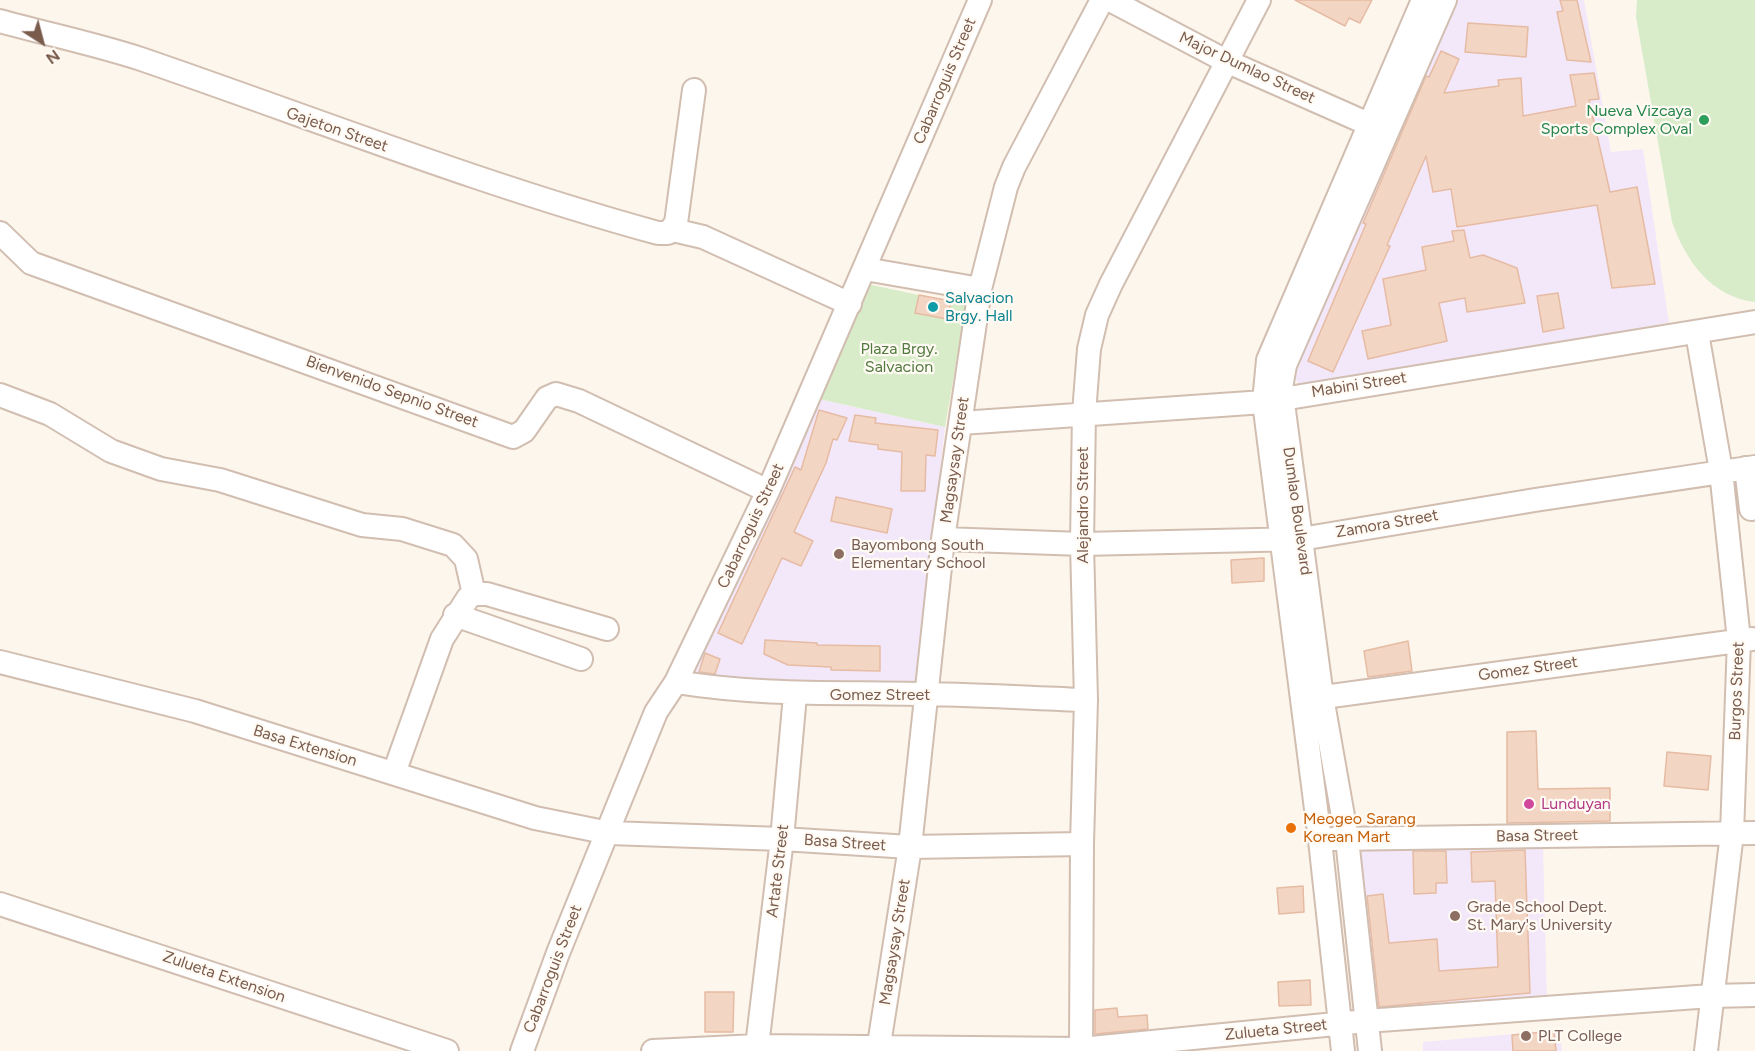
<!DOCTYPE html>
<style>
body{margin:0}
#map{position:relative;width:1755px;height:1051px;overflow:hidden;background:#fdf6ec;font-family:Figtree,sans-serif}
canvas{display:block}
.north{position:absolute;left:12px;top:12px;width:60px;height:60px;-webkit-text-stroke:4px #fffaf3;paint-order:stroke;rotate:144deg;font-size:16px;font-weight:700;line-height:24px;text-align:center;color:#7a5c4d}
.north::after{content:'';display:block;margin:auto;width:21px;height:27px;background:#7a5c4d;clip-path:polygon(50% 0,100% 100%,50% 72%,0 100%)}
</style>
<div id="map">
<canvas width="1755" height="1051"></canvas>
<div class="north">N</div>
</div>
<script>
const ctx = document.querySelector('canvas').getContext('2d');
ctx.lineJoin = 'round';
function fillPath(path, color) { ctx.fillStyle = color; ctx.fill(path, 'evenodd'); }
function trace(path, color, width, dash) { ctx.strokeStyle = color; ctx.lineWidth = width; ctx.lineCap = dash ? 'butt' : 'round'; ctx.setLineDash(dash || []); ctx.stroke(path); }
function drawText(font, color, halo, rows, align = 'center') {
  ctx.font = font + ' Figtree,sans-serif'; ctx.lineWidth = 4.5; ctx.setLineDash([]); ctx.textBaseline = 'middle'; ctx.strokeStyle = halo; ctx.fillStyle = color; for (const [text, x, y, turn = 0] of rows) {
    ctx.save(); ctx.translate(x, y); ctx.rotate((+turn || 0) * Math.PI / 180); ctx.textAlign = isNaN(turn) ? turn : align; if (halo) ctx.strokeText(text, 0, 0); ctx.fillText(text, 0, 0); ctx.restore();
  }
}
fillPath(new Path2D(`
 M1458,0H1584L1611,152L1643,149L1669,323L1300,389L1295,376L1298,364Z
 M819,399L945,427L915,690L687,682Z
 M1358,845L1543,846L1547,1003L1374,1014Z
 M1560,1030L1562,1051H1423V1042Z`), '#f3e8fa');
fillPath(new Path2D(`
 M1637,0H1755V302C1711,297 1686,261 1672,222L1636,17Z
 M867,284L966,305L945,427L819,399Z`), '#d8ecc9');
const building = new Path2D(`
 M1295,0H1372L1360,23L1349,18L1345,26Z
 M1560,0H1577L1591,62L1567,60L1557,12L1563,11Z
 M1468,23L1528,27L1526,57L1465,52Z
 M1441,51L1459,59L1444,93L1499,86L1498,80L1521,78L1523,116L1576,106L1570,75L1594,73L1599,99L1589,100L1610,192L1637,187L1655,284L1612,288L1597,205L1457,227L1451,189L1433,192L1426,156L1387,245L1390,246L1333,372L1308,361L1366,224L1363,223L1426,76L1429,77Z
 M1464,230L1470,258L1483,255L1517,268L1525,303L1467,312L1465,298L1439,303L1447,341L1368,359L1362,331L1391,325L1383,279L1426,270L1422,247L1454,241L1452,231Z
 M1558,293L1564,328L1543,332L1537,296Z
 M919,295L951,301L947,319L915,313Z
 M819,410L847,418L837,440L833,439L826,463L794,532L813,541L801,566L782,558L742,644L718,633L795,467L801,470Z
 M855,415L876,418L875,423L938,430L935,456L926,455L925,491H901L902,452L878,449V445L849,441Z
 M836,497L892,509L887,533L831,521Z
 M1264,558V581L1232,583L1231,560Z
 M765,640L817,643V645L880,646V671L831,670V667L788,665L764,654Z
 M1408,641L1412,671L1368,677L1364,651Z
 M705,653L720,659L715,674L699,672Z
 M1536,731L1538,789L1610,788V821L1507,823V732Z
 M1667,752L1711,756L1708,790L1664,786Z
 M1525,850L1530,993L1379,1007L1367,896L1383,894L1389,943L1437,939L1439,971L1498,967L1495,881L1472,882L1471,852Z
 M1413,851H1446L1447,883H1436V893L1414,894Z
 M1303,886L1304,912L1279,914L1277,888Z
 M1310,980L1311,1005L1279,1006L1278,982Z
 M705,992H734L733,1032H705Z
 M1117,1008L1118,1017L1147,1015L1148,1029L1095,1034V1010Z
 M1554,1031L1556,1051H1513L1512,1035Z`);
fillPath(building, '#f3d5c3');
trace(building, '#e6bba3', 1.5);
const minor = new Path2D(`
 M1110,0L1226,61L1382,130
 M0,21C47,34 95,44 141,59C313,118 482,185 658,233H668L676,223L694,90
 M673,230L703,237L850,304
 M0,233L31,263L513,437L524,431L547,398L556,394L579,401L768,491
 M865,269L980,289
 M1697,333L1721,471L1739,640L1732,833L1706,1051
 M0,395L50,414L111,451L161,469L220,480L362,525L402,529L453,545L466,559L474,594
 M961,423L1264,402L1755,322
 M1746,468L1751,509
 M943,539L1082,544L1301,539L1535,500L1755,467
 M455,615L581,659
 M0,662L195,711L535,818L609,833L782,839L910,847L1082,844
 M676,682C763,696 839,692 926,694C979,695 1032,698 1086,700
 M1309,699L1752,639
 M394,773L442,639L468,598L474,594H487L607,629
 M1333,839L1755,833
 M0,904L447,1051
 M757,1046L782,839L795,695
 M522,1051L558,953L656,712L676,682L768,491L980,0
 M653,1051L757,1046L1081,1049L1366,1021L1711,996L1755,995
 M878,1051L910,847L943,539L980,289L1006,187L1014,167L1102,0
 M1081,1051L1082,844L1086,700L1082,544L1084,413L1089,349L1097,315L1111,284L1259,0
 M1343,1051L1320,840L1264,402L1268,360L1423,0
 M1370,1051L1347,839L1322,697L1281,388L1285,365L1445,0`);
trace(minor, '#d1beb0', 26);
trace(minor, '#fff', 22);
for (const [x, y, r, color] of [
 [1704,120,6,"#2e9e5b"],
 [933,307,6,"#0f9aa8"],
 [839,554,6,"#8d6e63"],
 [1529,804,6,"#d1479c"],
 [1291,828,6,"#e8710a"],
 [1455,916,6,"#8d6e63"],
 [1526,1036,6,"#8d6e63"]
]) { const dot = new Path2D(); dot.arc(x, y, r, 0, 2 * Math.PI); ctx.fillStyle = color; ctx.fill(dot); trace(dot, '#fffaf3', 2); }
drawText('16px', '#7a5c4d', '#fffaf3', [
 ["Major Dumlao Street",1247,68,25],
 ["Cabarroguis Street",945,81,-67],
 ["Gajeton Street",337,130,19],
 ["Mabini Street",1359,385,-9],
 ["Bienvenido Sepnio Street",392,392,20],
 ["Magsaysay Street",955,460,-82],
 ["Alejandro Street",1083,505,-90],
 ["Dumlao Boulevard",1297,511,82],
 ["Zamora Street",1387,524,-10],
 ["Cabarroguis Street",751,526,-65],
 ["Gomez Street",1528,669,-8],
 ["Burgos Street",1737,691,-88],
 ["Gomez Street",880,695],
 ["Basa Extension",305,746,17],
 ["Basa Street",1537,836,-1],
 ["Basa Street",845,843,4],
 ["Artate Street",778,871,-83],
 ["Magsaysay Street",895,942,-81],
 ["Cabarroguis Street",553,969,-69],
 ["Zulueta Extension",224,977,19],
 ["Zulueta Street",1276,1030,-6]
]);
drawText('16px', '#27864d', '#fffaf3', [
 ["Nueva Vizcaya",1692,111],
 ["Sports Complex Oval",1692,129]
], 'right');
drawText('16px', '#0d838f', '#fffaf3', [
 ["Salvacion",945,298],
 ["Brgy. Hall",945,316]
], 'left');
drawText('16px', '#537a41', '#fffaf3', [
 ["Plaza Brgy.",899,349],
 ["Salvacion",899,367]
]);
drawText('16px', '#785e54', '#fffaf3', [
 ["Bayombong South",851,545],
 ["Elementary School",851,563],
 ["Grade School Dept.",1467,907],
 ["St. Mary's University",1467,925],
 ["PLT College",1538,1036]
], 'left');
drawText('16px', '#b23c85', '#fffaf3', [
 ["Lunduyan",1541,804]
], 'left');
drawText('16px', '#c56008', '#fffaf3', [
 ["Meogeo Sarang",1303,819],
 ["Korean Mart",1303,837]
], 'left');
</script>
